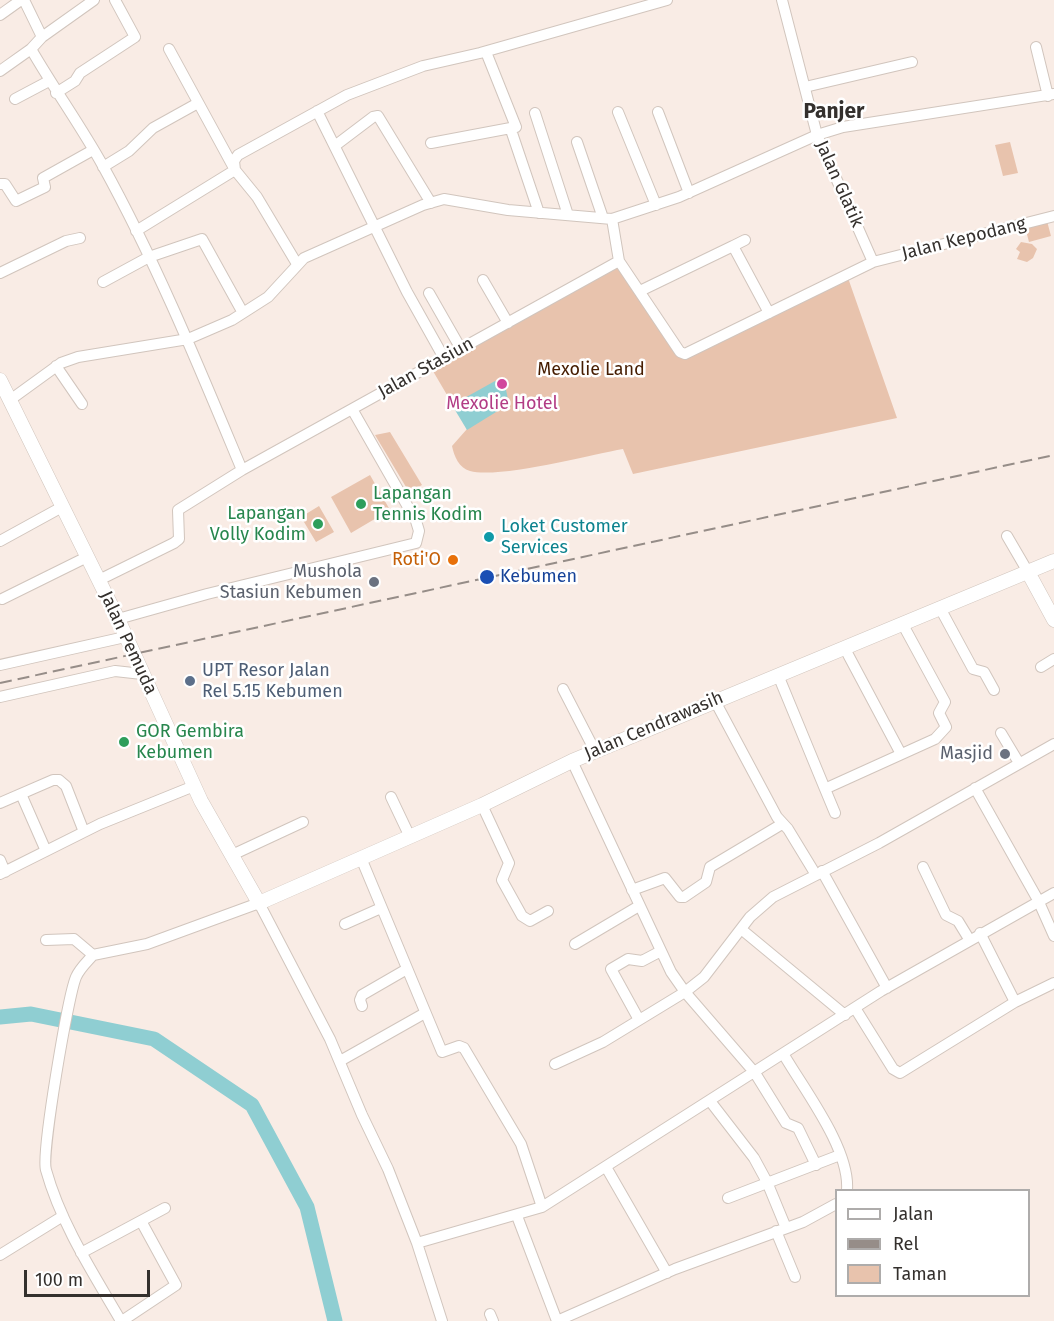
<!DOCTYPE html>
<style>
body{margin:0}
#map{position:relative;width:1054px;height:1321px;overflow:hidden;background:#f9ece5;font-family:"Fira Sans",sans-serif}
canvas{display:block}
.legend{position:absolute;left:835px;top:1189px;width:195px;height:108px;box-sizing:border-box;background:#fff;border:2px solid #aeacab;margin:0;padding:8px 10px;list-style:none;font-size:18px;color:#34302d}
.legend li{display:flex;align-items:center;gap:12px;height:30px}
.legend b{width:30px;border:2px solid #aeacab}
.scale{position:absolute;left:24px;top:1270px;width:126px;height:27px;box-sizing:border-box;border:3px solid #34302d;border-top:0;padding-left:8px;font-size:18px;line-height:21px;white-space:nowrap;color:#34302d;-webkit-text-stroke:4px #fff;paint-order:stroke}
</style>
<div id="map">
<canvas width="1054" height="1321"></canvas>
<ul class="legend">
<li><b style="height:8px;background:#fff"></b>Jalan</li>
<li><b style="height:8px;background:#968d88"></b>Rel</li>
<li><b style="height:16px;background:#e8c3ad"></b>Taman</li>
</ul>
<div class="scale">100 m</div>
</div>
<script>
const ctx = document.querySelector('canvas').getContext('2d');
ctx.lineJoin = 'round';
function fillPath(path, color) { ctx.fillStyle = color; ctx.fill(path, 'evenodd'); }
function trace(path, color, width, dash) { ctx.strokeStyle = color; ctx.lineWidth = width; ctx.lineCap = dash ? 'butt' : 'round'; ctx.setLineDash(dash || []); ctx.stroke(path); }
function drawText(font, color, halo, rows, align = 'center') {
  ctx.font = font + ' "Fira Sans",sans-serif'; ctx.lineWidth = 5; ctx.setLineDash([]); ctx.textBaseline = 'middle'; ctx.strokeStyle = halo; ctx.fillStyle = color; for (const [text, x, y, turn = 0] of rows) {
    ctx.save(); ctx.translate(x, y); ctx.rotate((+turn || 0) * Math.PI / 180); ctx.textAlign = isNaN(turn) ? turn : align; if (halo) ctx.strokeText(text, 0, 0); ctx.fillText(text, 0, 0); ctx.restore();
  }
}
fillPath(new Path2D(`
 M1010,142L1018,173L1003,176L995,145Z
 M1047,221L1051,236L1029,242L1025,227Z
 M1021,242L1032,244L1037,249L1033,258L1027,262L1017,259L1020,252L1016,249Z
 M619,261L682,358L847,275L897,418L633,474L623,449C590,455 498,479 470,471C459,468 454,456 452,446L467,429L430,366Z
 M390,432L422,485L409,492L375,435Z
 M370,475L390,510L351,533L331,497Z
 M319,506L334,532L316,542L301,517Z`), '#e8c3ad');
fillPath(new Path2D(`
 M495,381L505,385L509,404L467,430L452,405Z`), '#8fced2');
trace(new Path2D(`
 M0,1017L31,1014L154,1039L252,1105L307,1207L335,1321`), '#8fced2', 15);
const minor = new Path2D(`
 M24,0L42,37
 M94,0L42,37L31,49C54,89 81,126 103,166C157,264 199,367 242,470L178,510L179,539L174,543L99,580
 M782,0L817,135L873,262
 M0,15L21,0
 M1036,47L1048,96
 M0,71L31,49
 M805,87L912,62
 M56,93L75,81L80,73L135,37L115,0
 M15,99L49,81
 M317,111L407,292L444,358
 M618,112L656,205
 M658,112L689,193
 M535,113L568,215
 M511,130L539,213
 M577,142L603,218
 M431,143L516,127L486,52
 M336,145L373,117L378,116L431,203
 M103,167L129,151L153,128L198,103
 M0,184H5L16,201L45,187L43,178L93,150
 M612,219L619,261
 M136,231L235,170L169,49
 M733,246L745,240
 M297,264L257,197L235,170L234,161L238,155L347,95L423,66L480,53L667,0
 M0,273L66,241L80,238
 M483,280L508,323
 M103,282L149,257L202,239L243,313
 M640,291L733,246L769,313
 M429,293L461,349
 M56,366L82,404
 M10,400L61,363L78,357L188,339L232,320L268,297L304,258L423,205L444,199L508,210L612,219L679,197L817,135L843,127L1054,94
 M242,470L352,409
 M1007,536L1028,572
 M0,541L62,507
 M2,599L87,557
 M940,608L973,669L984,672L994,690
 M118,619L207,594L416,543L419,531L416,521L352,409L619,261L680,352L685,354L873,262L1054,216
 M844,647L901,754
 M0,665L125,637
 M1041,667L1054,659
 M778,675L825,789L829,787L935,739L946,727L939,713L945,702L902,623
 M563,689L595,751
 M0,697L115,671L142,674
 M715,701L777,817L788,829L816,875
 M1001,733L1019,763
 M572,761L671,972L685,992L755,1073L786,1123L798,1128L816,1165
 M975,788L1038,900L1054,936
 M825,789L835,813
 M21,794L46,851
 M391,797L410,837
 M0,803L53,780H59L66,786L84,832
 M482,805L509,863L502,880L522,916L530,921L548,911
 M232,855L303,822
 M361,858L442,1052L459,1046L464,1048L521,1144L542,1207
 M0,860L5,872
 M923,867L946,915L958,921L969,939
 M822,871L887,988
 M0,874L100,824L194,786
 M632,890L665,878L680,897H684L706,882L710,867L782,824
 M345,924L381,908
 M741,929L845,1015
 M980,933L1015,1002
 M46,940L74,939L93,955
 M575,944L639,906
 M362,1006L360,1000L362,995L407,969
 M855,1008L893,1069L900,1073L1015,1002L1054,983
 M638,1018L611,969L628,959L642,961L661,951
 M784,1055C805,1091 850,1149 847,1190
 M340,1061L425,1013
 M555,1064L603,1042L685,992L704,977L750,917L773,897L879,843L1054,744
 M710,1101L754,1158L767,1182L786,1228
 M606,1167L667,1273
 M728,1198L840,1155
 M517,1216L557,1321
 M776,1231L795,1277
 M417,1243L542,1207L881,991L1054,893
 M81,1253L165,1208
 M0,1255L63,1216
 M490,1314L493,1321
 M121,1321C93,1273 61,1224 46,1170C41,1154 68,996 76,977C80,968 87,962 93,955L147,944L259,903L330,1039L362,1115L388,1169L417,1243L442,1321
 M122,1321L176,1285L141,1221
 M557,1321L675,1269L803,1222L836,1204`);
const secondary = new Path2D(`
 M0,380L118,619L201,801L259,903L482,805L572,761L1054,561
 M1028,572L1054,620`);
trace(minor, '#d1c5bd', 12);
trace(secondary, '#d1c5bd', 15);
trace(minor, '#fff', 10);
trace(secondary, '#fff', 14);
trace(new Path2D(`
 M0,683L1054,455`), '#968d88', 2, [12, 6]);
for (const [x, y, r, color] of [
 [502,384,6,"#d1479c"],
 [361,504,6,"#2e9e5b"],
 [318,524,6,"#2e9e5b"],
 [489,537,6,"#0f9aa8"],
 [453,560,6,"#e8710a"],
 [487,577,8,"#1a4fb4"],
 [374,582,6,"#6b7280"],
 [190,681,6,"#5c6f8a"],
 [124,742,6,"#2e9e5b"],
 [1005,754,6,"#6b7280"]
]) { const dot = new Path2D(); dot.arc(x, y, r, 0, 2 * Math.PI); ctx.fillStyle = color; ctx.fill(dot); trace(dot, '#fff', 2); }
drawText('18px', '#34302d', '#fff', [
 ["Jalan Glatik",839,184,66],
 ["Jalan Kepodang",964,239,-14],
 ["Jalan Stasiun",426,368,-29],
 ["Jalan Pemuda",128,643,65],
 ["Jalan Cendrawasih",654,726,-23]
]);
drawText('18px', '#451c00', '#fff', [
 ["Mexolie Land",591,370]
]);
drawText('18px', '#b23c85', '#fff', [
 ["Mexolie Hotel",502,404]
]);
drawText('18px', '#27864d', '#fff', [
 ["Lapangan",373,494],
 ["Tennis Kodim",373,515],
 ["Lapangan",306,514,"right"],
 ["Volly Kodim",306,535,"right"],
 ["GOR Gembira",136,732],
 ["Kebumen",136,753]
], 'left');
drawText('18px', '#0d838f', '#fff', [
 ["Loket Customer",501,527],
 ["Services",501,548]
], 'left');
drawText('18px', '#c56008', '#fff', [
 ["Roti'O",441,560]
], 'right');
drawText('18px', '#5b616d', '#fff', [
 ["Mushola",362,572],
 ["Stasiun Kebumen",362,593],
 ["Masjid",993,754]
], 'right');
drawText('18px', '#164399', '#fff', [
 ["Kebumen",500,577]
], 'left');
drawText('18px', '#4e5e75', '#fff', [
 ["UPT Resor Jalan",202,671],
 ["Rel 5.15 Kebumen",202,692]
], 'left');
drawText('bold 21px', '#34302d', '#fff', [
 ["Panjer",834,112]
]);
</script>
